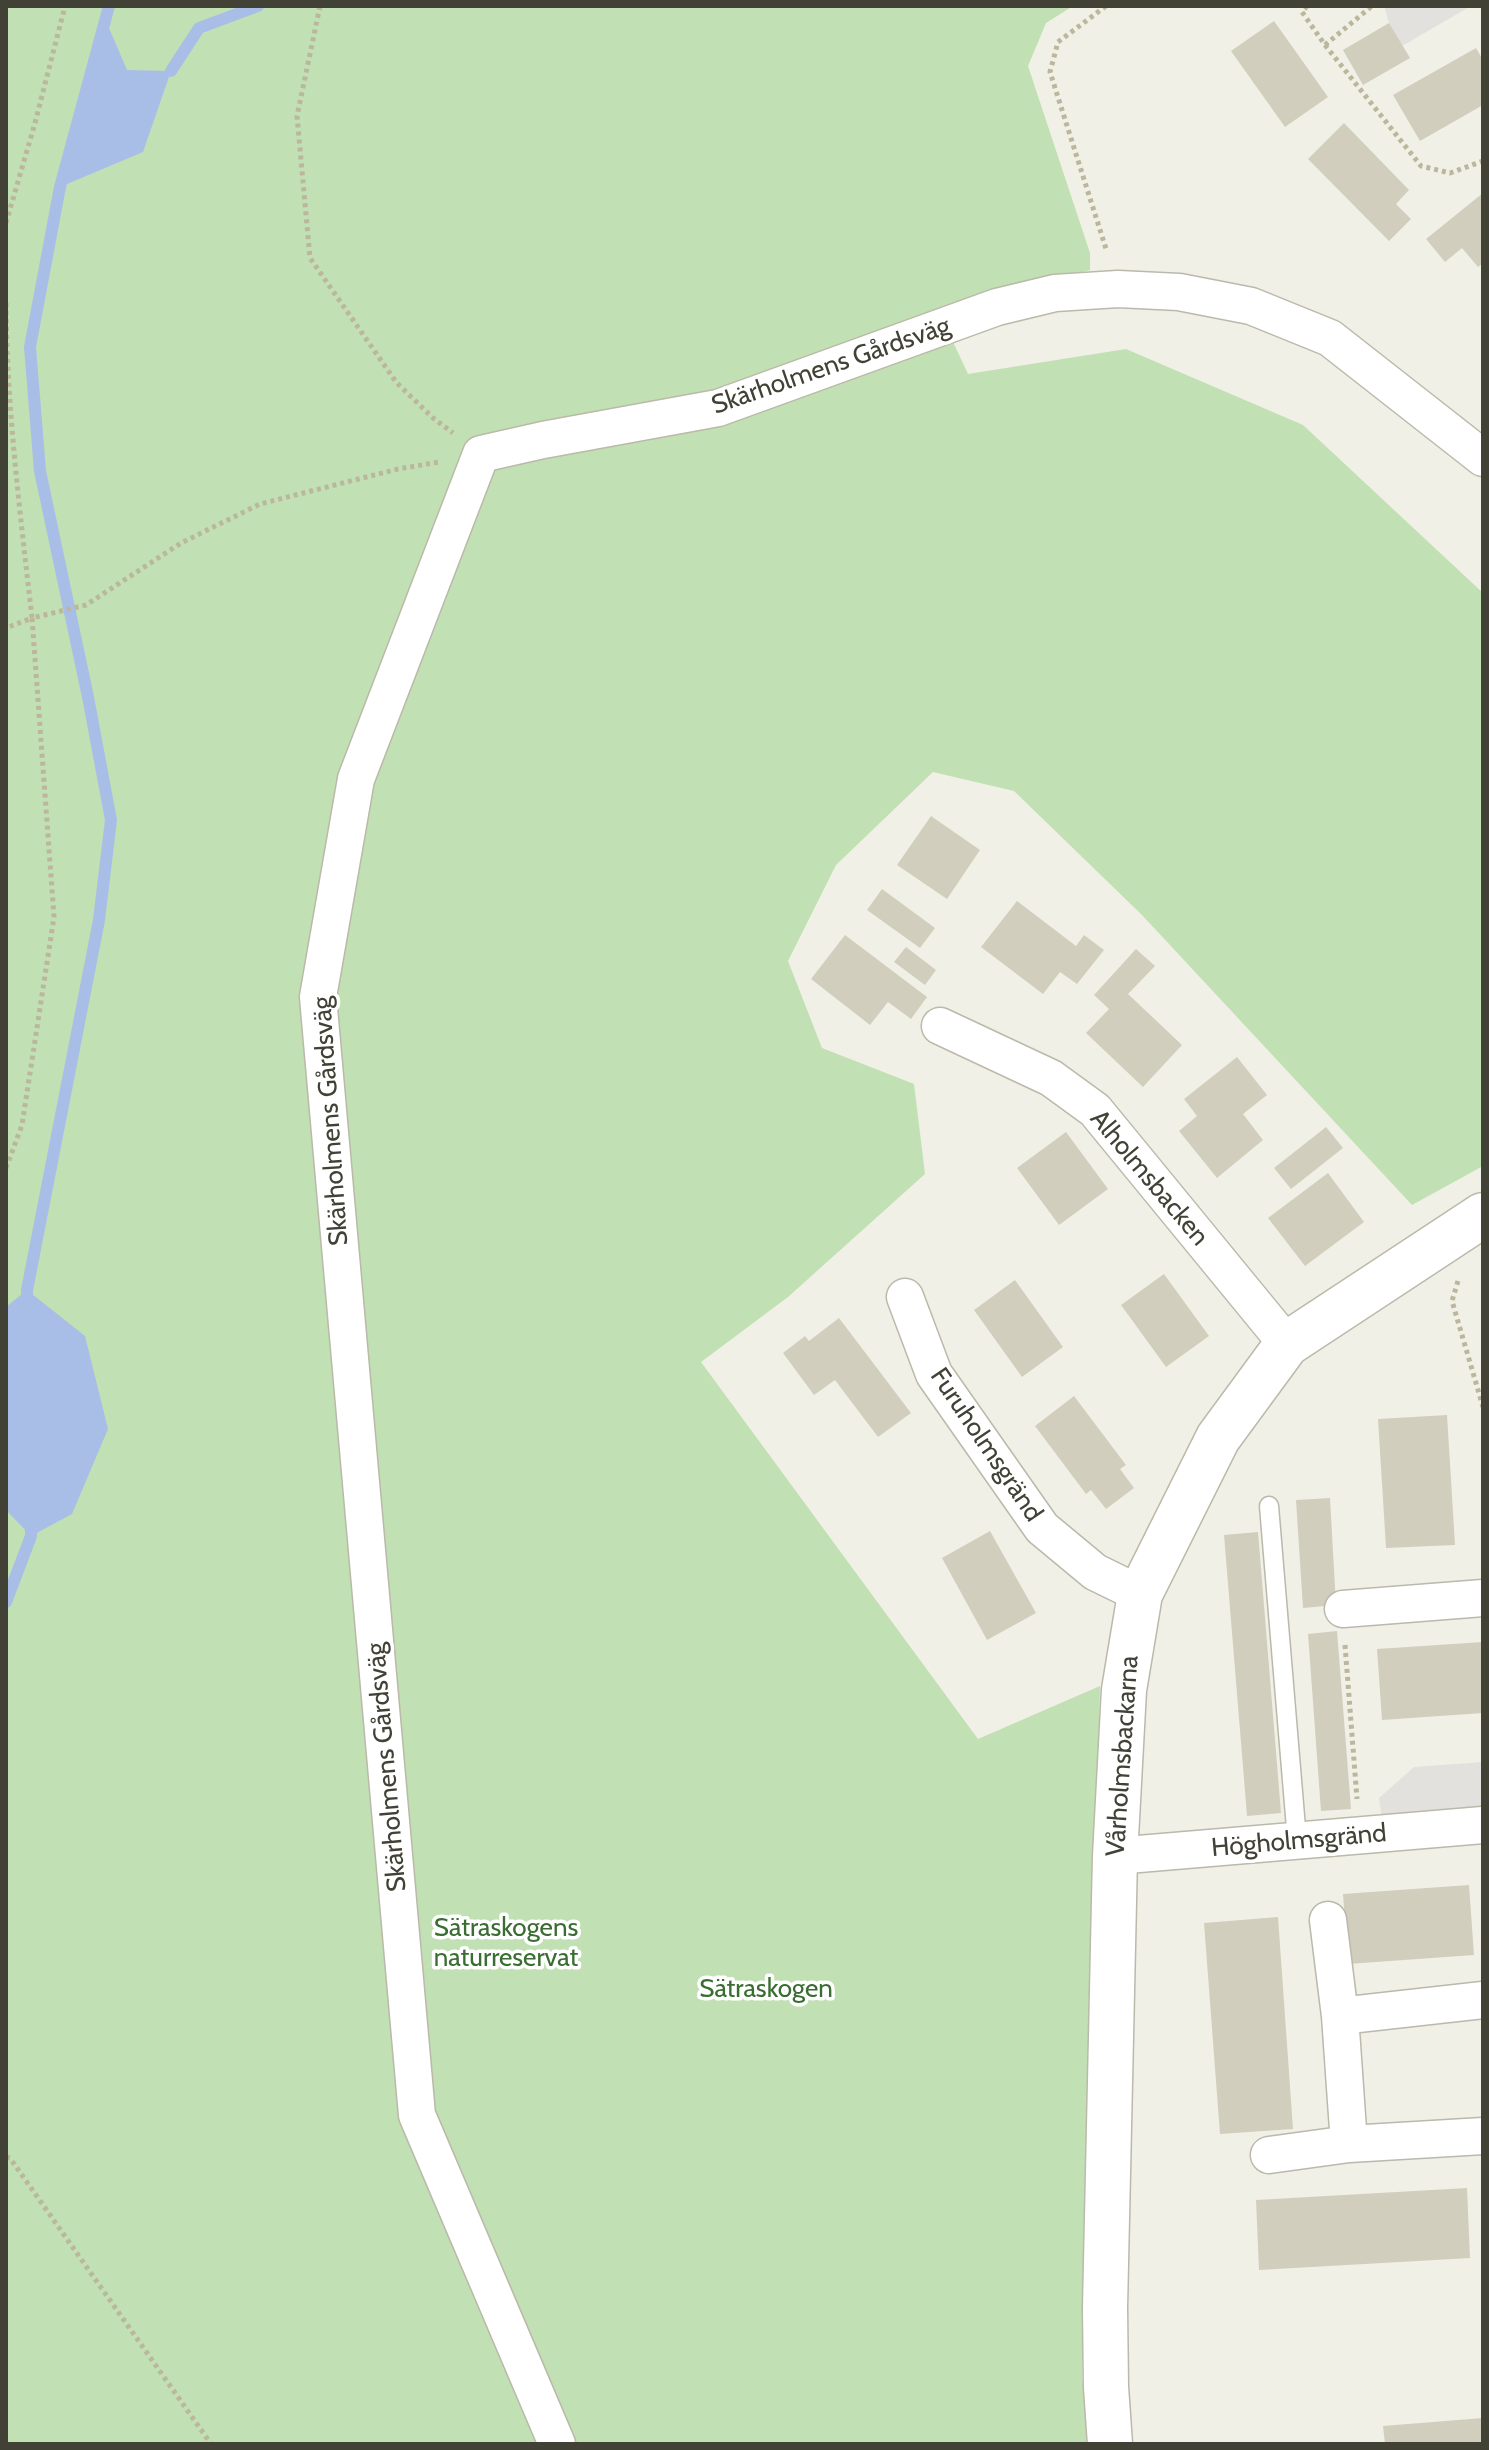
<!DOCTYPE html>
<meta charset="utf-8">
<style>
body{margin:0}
#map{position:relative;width:1489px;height:2450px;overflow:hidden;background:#f1f0e6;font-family:Cabin,sans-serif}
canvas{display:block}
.frame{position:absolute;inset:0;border:8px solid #424136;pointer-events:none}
</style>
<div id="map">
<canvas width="1489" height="2450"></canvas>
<div class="frame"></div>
</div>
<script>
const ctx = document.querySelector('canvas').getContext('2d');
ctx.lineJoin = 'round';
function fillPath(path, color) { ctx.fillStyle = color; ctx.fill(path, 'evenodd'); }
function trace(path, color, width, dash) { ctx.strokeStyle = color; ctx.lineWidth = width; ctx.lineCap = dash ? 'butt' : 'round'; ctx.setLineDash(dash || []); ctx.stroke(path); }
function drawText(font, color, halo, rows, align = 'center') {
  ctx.font = font + ' Cabin,sans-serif'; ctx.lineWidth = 7; ctx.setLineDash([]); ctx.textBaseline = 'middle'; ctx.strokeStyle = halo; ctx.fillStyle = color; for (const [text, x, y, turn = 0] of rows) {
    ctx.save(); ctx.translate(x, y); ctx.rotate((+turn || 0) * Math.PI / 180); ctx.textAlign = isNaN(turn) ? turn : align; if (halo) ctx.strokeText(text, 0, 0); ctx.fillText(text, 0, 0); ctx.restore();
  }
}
fillPath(new Path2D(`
 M6,6H1073L1046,23L1028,66L1090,253V270L1012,289L939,312L968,374L1126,349L1303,425L1483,593V1166L1412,1205L1142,915L1014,791L933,772L836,865L788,961L822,1048L914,1084L925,1174L788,1297L701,1362L978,1739L1100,1686L1082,2378L1091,2444H6Z`), '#c1e0b3');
fillPath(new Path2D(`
 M1384,6H1471L1402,46L1389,23Z
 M1483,1762V1825L1384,1834L1379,1798L1414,1767Z`), '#e2e1dd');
fillPath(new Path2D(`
 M106,21L127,70L171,71L143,152L60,187Z
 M27,1290L85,1336L108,1429L72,1514L31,1536L6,1510V1307Z`), '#a9bee7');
trace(new Path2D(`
 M171,71L199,28L258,6
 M27,1306V1290L99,920L111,820L88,697L40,471L30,347L60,187L109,6
 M6,1602L31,1536V1521`), '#a9bee7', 12);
fillPath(new Path2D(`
 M1274,21L1328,97L1285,127L1231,51Z
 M1389,23L1410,58L1363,85L1343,50Z
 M1476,48L1483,60V105L1420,141L1393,95Z
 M1344,123L1409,190L1396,204L1411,219L1389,241L1308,159Z
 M1483,193V263L1478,267L1462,248L1445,262L1426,239Z
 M931,816L980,850L947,899L897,865Z
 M882,889L935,928L920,948L867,910Z
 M1017,901L1076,946L1084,935L1104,950L1077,984L1060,972L1043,994L981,947Z
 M845,935L927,997L911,1019L888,1002L870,1025L811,979Z
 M906,947L936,970L925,985L894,962Z
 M1136,949L1155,966L1128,994L1182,1045L1143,1087L1086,1033L1109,1009L1094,995Z
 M1237,1057L1267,1095L1243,1114L1263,1140L1217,1178L1179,1131L1197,1116L1184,1099Z
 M1326,1127L1343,1148L1291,1189L1274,1168Z
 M1066,1132L1108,1189L1059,1225L1017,1168Z
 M1328,1173L1364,1222L1305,1266L1268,1218Z
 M1164,1274L1209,1336L1166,1367L1121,1305Z
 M1015,1280L1063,1347L1022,1377L974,1310Z
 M839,1318L911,1413L878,1437L835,1380L814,1395L783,1353L805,1336L809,1341Z
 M1074,1396L1126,1465L1120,1469L1134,1488L1106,1509L1091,1490L1086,1494L1035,1426Z
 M1447,1415L1455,1545L1386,1548L1378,1419Z
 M1330,1498L1336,1605L1303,1608L1296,1500Z
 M990,1531L1036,1613L987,1640L942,1558Z
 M1258,1532L1281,1813L1247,1816L1224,1535Z
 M1337,1631L1351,1809L1321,1811L1308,1634Z
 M1483,1642V1713L1382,1720L1377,1649Z
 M1469,1885L1474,1955L1348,1964L1343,1894Z
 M1278,1917L1293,2129L1220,2134L1204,1923Z
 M1467,2188L1470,2258L1259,2270L1256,2200Z
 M1483,2418V2444H1385L1383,2426Z`), '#d1cebd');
const service = new Path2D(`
 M1269,1506L1297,1840`);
const minor = new Path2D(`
 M940,1026L1051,1078L1095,1110L1287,1344
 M905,1297L934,1374L1042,1528L1095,1572L1140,1594
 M1343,1609L1483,1598
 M1115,1856L1483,1825
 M1328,1920L1340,2016
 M1483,2000L1340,2016L1349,2144L1483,2136
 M1269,2155L1349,2144
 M557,2444L417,2115L318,997L356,779L481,454L543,440L718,408L997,307L1055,293L1118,289L1179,292L1251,306L1330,338L1483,458`);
const tertiary = new Path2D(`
 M1110,2444L1106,2387L1105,2308L1115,1856L1124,1690L1140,1594L1218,1438L1287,1344L1483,1215`);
trace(service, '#bbb9aa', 21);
trace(minor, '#bbb9aa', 39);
trace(tertiary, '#bbb9aa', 47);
trace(new Path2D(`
 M320,6L297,116L310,258L396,382L433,418L453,433
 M1106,6L1058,42L1050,72L1107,252
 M1307,6L1302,12L1325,45L1421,166L1450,173L1483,161
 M1325,45L1372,6
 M6,223L35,123L65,6
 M6,303C7,409 20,513 32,618L6,628
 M6,1168L22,1125L54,917L32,618L86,605L181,543L260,504L398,469L439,462
 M1458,1281L1452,1301L1483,1407
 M1345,1645L1357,1799
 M6,2157L10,2158L211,2444`), '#bbb79d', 5, [4, 4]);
trace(service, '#fff', 18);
trace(minor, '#fff', 36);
trace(tertiary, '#fff', 44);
drawText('26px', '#424136', '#fff', [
 ["Skärholmens Gårdsväg",831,366,-19],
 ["Skärholmens Gårdsväg",331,1121,-94],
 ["Alholmsbacken",1149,1178,50],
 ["Furuholmsgränd",986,1445,56],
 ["Vårholmsbackarna",1123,1756,-86],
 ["Skärholmens Gårdsväg",387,1767,-95],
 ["Högholmsgränd",1299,1841,-5]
]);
drawText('26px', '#396d31', '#fff', [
 ["Sätraskogens",506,1928],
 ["naturreservat",506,1958],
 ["Sätraskogen",766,1989]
]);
</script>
